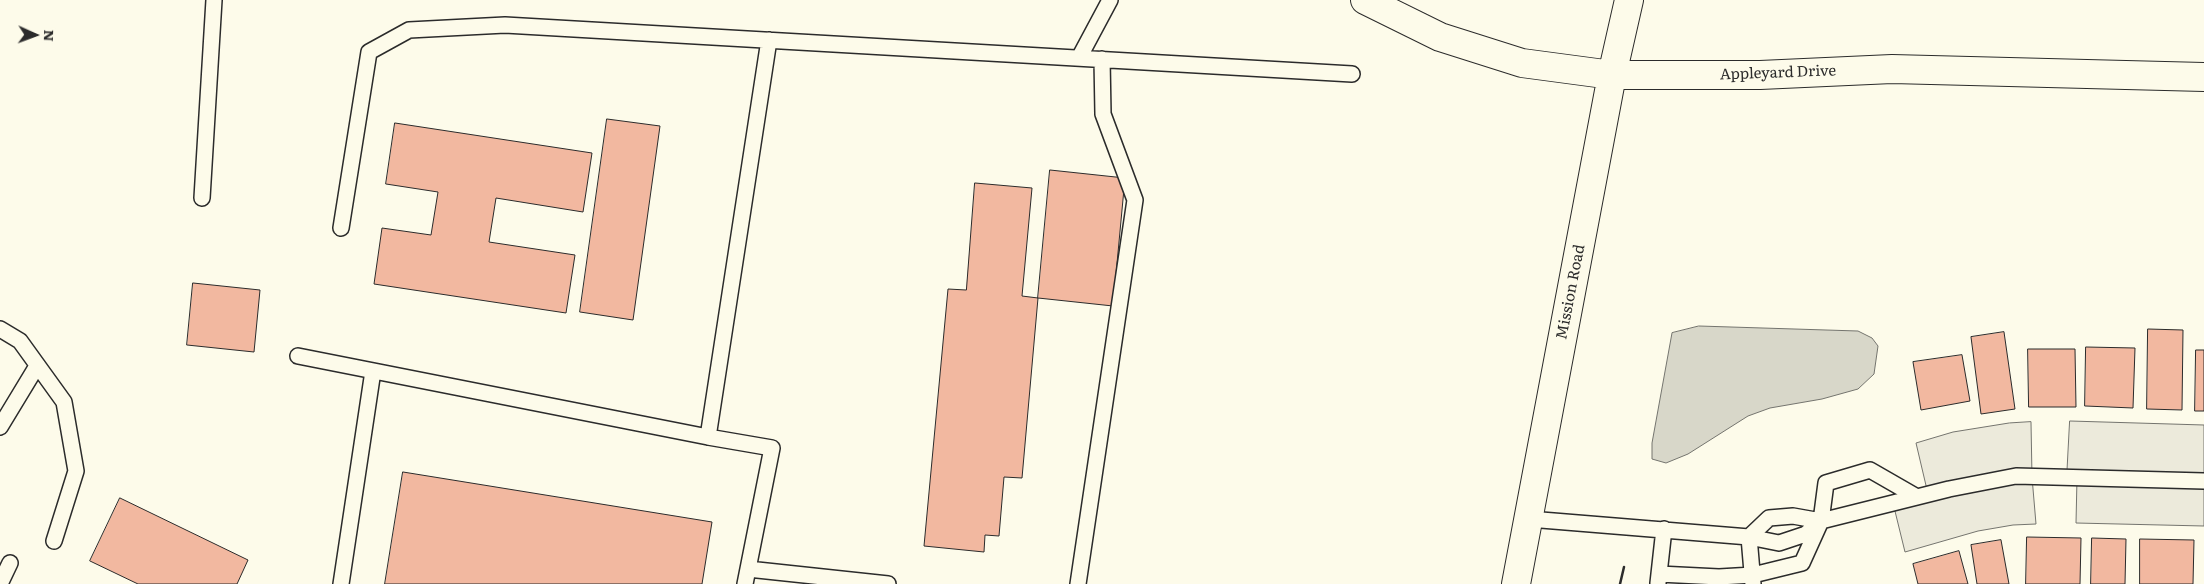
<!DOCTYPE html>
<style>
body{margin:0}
#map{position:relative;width:2204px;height:584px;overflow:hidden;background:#fdfbea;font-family:Literata,serif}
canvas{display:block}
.north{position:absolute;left:10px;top:10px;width:50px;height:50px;-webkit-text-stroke:4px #fdfbea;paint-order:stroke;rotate:92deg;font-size:14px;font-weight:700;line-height:20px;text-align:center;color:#2b2b2b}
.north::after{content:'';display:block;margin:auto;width:18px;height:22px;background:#2b2b2b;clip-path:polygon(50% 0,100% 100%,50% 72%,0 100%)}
</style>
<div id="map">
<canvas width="2204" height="584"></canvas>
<div class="north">N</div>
</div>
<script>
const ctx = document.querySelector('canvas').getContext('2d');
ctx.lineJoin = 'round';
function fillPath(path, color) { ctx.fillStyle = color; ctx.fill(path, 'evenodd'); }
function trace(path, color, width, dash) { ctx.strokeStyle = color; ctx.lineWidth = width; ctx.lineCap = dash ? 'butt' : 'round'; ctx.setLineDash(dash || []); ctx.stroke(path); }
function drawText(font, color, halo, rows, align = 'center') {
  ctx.font = font + ' Literata,serif'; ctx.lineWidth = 4; ctx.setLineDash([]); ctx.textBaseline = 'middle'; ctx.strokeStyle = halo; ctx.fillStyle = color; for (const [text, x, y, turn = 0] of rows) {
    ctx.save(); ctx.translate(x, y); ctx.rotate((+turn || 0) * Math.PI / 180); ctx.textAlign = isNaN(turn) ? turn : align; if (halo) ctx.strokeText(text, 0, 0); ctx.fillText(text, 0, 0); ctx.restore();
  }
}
const parking = new Path2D(`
 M2070,421L2204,425V526L2076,523L2077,478H2067Z
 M2031,422L2032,477L2036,524L2013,525L1978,531L1905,552L1893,503L1928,494L1916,443L1953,432L2009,423Z`);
fillPath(parking, '#eceadb');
trace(parking, '#74746e', 1);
const water = new Path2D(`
 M1699,326L1858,331L1872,338L1878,346L1874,374L1858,389L1822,399L1770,408L1748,416L1688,454L1666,463L1652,459V443L1672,333Z`);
fillPath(water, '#d8d7c9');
trace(water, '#74746e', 1);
const building = new Path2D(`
 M607,119L660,126L633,320L580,312Z
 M395,123L592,153L583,212L496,198L489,242L575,255L566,313L374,284L382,228L431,235L438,192L386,184Z
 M1050,170L1125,178L1113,306L1038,298Z
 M975,183L1032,188L1022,296L1038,298L1022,478L1004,477L999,536L985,535L984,552L924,546L948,289L966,290Z
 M193,283L260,290L254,352L187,345Z
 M2148,329L2183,330L2182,410L2147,409Z
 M2004,332L2015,409L1981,414L1971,337Z
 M2086,347L2135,348L2133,408L2085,406Z
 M2028,349H2075L2076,407H2029Z
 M2196,350H2204V411H2195Z
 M1962,355L1970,401L1921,410L1913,362Z
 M403,472L712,522L702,584H385Z
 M120,498L248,560L237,584H138L90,561Z
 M2027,537L2081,538L2080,584H2026Z
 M2092,538L2126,539L2125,584H2091Z
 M2140,539L2194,540L2193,584H2140Z
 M2001,540L2009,584H1977L1971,545Z
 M1959,551L1968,584H1918L1913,564Z`);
fillPath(building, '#f2b8a0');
trace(building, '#2b2b2b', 1);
const service = new Path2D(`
 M1079,58L1110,0
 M202,198L214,0
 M341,228L369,52L409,30L505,25L1352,74
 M0,329L20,341L64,402L76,471L54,541
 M298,356L708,437L772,448L745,584
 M0,427L37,366
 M708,437L769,40
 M1529,519L1749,537L1779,543L1806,534L1820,522
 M1749,537L1769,518L1793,516L1821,521L1949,489L2016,476L2204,481
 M1749,537L1753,584
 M748,569L888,584
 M1659,574L1719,577L1753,575L1802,563L1821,521L1826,483L1870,470L1917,497
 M1658,583L1664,529
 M0,584L10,563
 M341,584L373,371
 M1078,584L1135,200L1103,114L1102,59`);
const minor = new Path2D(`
 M1612,75H1760L1892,69L2204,77`);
const tertiary = new Path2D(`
 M1365,0L1440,37L1522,63L1612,75
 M1516,584L1612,75L1629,0`);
trace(service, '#2b2b2b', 18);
trace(minor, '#2b2b2b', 30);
trace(tertiary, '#2b2b2b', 30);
trace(service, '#fdfbea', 15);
trace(minor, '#fdfbea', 28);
trace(tertiary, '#fdfbea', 28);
trace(new Path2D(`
 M1620,584L1624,567`), '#2b2b2b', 2.5);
drawText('15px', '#2b2b2b', '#fdfbea', [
 ["Appleyard Drive",1778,73,-2],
 ["Mission Road",1571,292,-79]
]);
</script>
